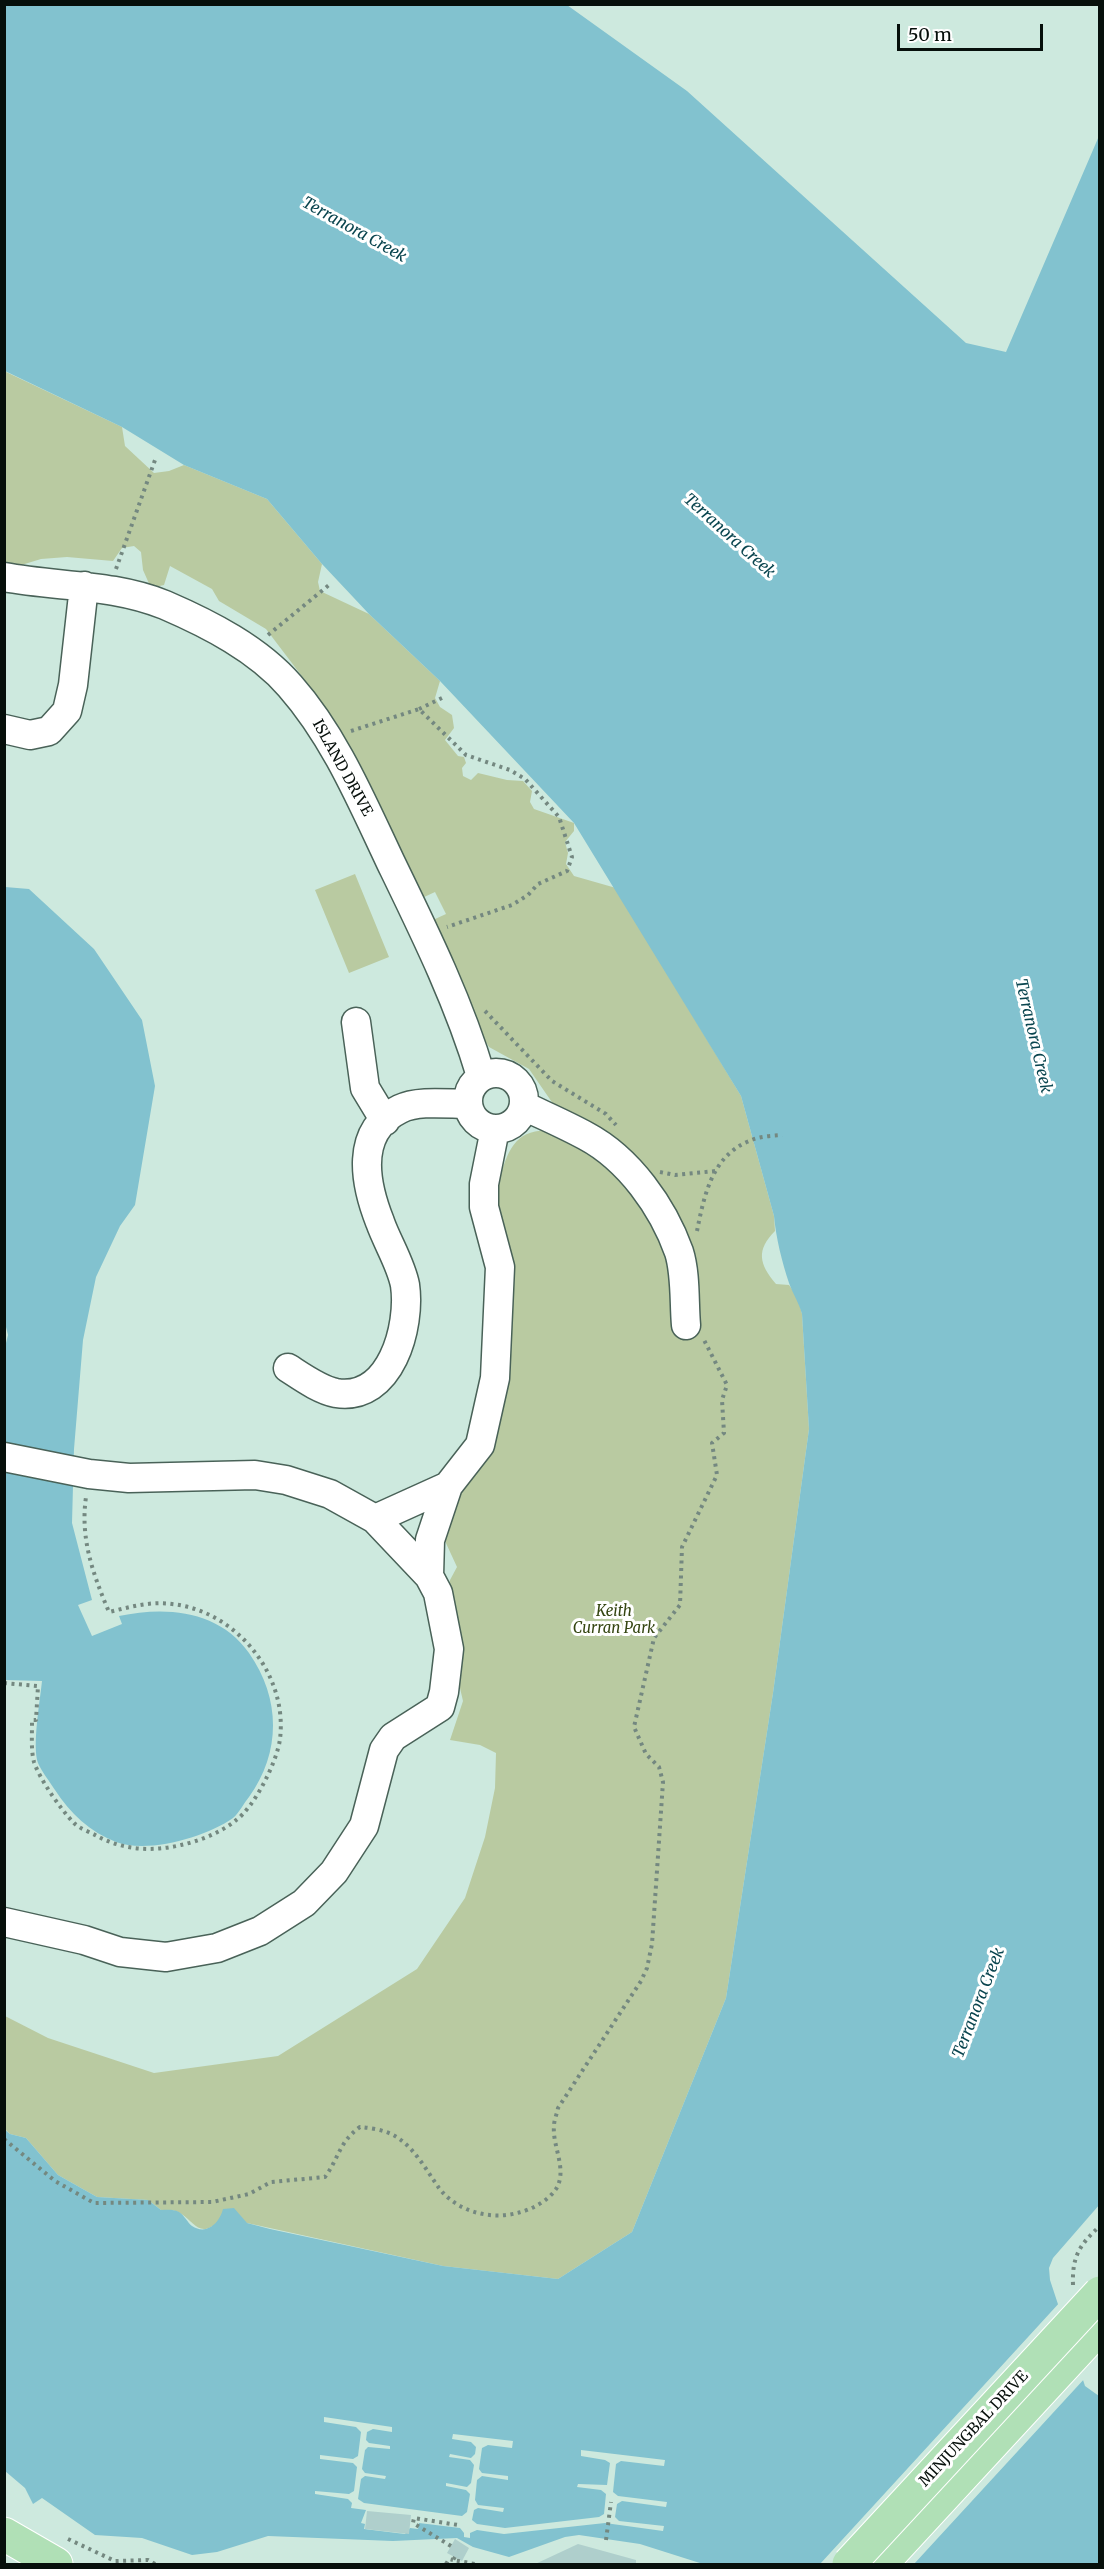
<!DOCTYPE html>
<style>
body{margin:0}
#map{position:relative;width:1104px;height:2569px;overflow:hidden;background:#cde9de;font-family:Merriweather,serif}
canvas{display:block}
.frame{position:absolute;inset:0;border:6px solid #060f0b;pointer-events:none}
.scale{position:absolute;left:897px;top:24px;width:146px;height:27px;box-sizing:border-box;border:3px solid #060f0b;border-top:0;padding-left:8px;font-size:18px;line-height:21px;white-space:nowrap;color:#060f0b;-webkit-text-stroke:4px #fff;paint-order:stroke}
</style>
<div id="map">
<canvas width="1104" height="2569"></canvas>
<div class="frame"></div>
<div class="scale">50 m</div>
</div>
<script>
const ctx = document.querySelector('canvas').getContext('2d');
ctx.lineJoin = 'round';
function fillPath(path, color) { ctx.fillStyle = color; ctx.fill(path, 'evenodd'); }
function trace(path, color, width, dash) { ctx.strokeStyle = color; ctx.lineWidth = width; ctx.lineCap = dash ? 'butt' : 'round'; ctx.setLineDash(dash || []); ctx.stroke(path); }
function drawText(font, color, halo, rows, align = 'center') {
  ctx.font = font + ' Merriweather,serif'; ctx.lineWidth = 6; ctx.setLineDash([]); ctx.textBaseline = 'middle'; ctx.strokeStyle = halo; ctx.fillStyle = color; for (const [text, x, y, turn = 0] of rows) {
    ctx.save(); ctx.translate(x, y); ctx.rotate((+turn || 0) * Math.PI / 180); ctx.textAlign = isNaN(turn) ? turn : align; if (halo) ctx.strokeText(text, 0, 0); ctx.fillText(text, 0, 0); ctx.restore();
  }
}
fillPath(new Path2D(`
 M4,371L122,427L125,446L154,473L169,471L184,465L267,499L322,564L318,582L320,591L369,614L440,681L435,698L440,707L452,715L454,728L445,740L458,756L464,757L466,763L462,768L463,776L471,780L478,773L507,780L523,781L532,791L530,802L534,809L574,823V831L565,842L568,853L566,864L574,876L616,888L741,1096L774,1216L775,1231C756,1250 759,1264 776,1284L789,1285L798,1298L802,1314L809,1429L773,1693L726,1998L632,2232L558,2279L443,2266L247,2223L221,2219C200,2240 196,2223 180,2213C174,2209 168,2210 161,2210L148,2200L97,2197L58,2175L26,2138L10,2134L5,2129V2016L48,2038L154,2073L278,2056L417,1969L465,1898L485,1837L495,1788L496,1753L480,1745L450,1740L463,1701L447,1632L450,1580L457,1567L445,1541L440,1516L474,1469L499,1181C508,1149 516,1127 554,1131L556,1108L529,1069L489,1047L481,1034L433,920L446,914L435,892L422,898L340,740L304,679L266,629L219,601L212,589L170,566L164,585L151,588L143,570L141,552L134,546L122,548L113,561L67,557L41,559L5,570Z
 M355,874L389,957L349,973L315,890Z`), '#b9caa1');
fillPath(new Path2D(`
 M5,5H567L687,91L966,343L1006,352L1099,136L1100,2204L1053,2258L1049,2268L1050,2280L1085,2386L1099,2396V2564H703L640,2544L579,2535L565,2537L509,2557L473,2547L457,2538L393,2541L268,2536L217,2552L192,2555L142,2538L95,2535L42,2498L33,2504L25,2488L5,2471L4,2129L10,2134L26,2138L58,2175L97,2197L148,2200L161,2210C167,2210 173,2209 179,2212C185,2216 187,2222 192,2226C207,2236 220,2222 223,2209L234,2208L247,2223L270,2229L443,2266L558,2279L632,2232L726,1998L773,1693L809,1429L802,1314C799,1303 793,1294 789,1283C782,1262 776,1238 774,1216L741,1096L574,823L440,681L369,614L322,564L267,499L184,465L122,427L5,371Z
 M5,887L29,889L94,949L142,1020L155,1086L135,1205L120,1226L96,1277L83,1340L74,1449L72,1523L92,1600L78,1605L92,1636L122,1624L119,1616C166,1606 219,1610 249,1653C281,1699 281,1752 249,1797C244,1803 239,1813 233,1818C206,1837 148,1854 116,1842C90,1832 70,1813 55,1790C50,1782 42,1772 38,1763C32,1746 40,1701 42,1681L5,1680L4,1351L8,1335L4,1319Z`), '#82c2cf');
fillPath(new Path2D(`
 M1061,2301L1086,2377L914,2564H820Z
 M324,2417L392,2427V2432L373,2429L367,2432L366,2440L369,2443L390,2446V2449L368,2447L365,2450L362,2469L365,2473L386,2476L385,2479L365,2476L361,2479L358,2499L364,2503L462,2516L467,2512L470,2494L466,2490L446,2486V2483L467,2487L471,2483L474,2465L470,2460L449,2457L450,2454L471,2458L475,2454L476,2447L471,2442L452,2439L453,2434L513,2441L512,2448L488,2445L482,2448L479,2469L482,2473L508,2476V2480L482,2476L477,2480L475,2500L478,2505L504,2508L503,2512L478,2508L474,2510L472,2520L477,2524L505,2528L599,2517L604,2514L606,2494L601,2490L577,2487L578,2484L607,2485L610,2463L605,2460L581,2456V2450L665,2460L664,2466L621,2461L616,2464L613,2492L618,2496L667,2502L666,2507L622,2501L617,2504L615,2517L619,2521L664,2526L663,2531L605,2523L504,2534L477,2530L470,2533V2538L464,2537V2533L460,2528L419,2523L418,2529L410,2528L405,2534L364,2529L365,2524L361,2523L366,2510L351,2508L352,2503L348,2499L315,2494V2491L349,2494L354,2491L357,2467L353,2463L320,2459V2455L353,2459L358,2456L361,2432L356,2427L324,2422Z`), '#cde9de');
fillPath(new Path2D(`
 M367,2511L411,2515L409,2534L365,2529Z
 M455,2539L469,2548L462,2561L447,2553Z
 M578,2544L636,2560V2565H533Z`), '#afcfcc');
const minor = new Path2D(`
 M4,577C58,587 114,584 165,605C209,624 258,649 290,686C335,737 362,802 391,863C425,933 459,1002 481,1076
 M4,729L30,735L49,731L67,711L73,685L84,586
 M356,1022L365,1088L385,1121
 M468 1101a28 28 0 1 1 56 0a28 28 0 1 1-56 0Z
 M524,1106C545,1116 566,1125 586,1136C629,1159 663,1207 679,1252C686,1274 684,1303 686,1325
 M288,1368C302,1377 320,1390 336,1393C391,1402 411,1326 405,1285C401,1264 387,1242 380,1222C365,1184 354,1131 400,1109C418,1100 448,1104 468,1104
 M4,1457L89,1474L129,1478L255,1475L286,1480L330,1494L375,1519L429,1576L438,1593L449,1649L444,1692L440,1707L393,1737L384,1750L364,1826L334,1872L304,1903L260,1931L217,1948L166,1957L120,1952L84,1940L4,1922
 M375,1519L448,1486L480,1445L495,1378L500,1267L484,1207V1184L495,1129
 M429,1576L430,1540L448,1486`);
const major = new Path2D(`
 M4,2534L56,2564
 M881,2564L1100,2327`);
trace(minor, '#496258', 31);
trace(major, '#fff', 35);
trace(new Path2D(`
 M116,569L155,460
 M268,635L329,585
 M419,709L444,697
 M351,731L419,709L466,755L510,770L525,779L559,817L572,857L567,871L538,884L528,895L512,905L447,927
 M485,1011L552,1081L606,1114L616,1125
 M660,1172L675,1175L716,1171
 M697,1231C704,1196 712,1156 749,1141C759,1136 772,1136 782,1135
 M4,1683L38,1686L36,1720H32V1725C32,1736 31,1751 34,1762C39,1778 61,1810 74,1823C80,1829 90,1832 97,1836C123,1850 152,1852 181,1845C199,1841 220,1833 235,1821C254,1808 277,1762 280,1739C288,1674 236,1611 172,1604C150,1601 130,1607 109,1612C93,1574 80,1539 86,1497
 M4,2139L55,2181L94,2203L212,2202L249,2194L271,2182L325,2177C339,2158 339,2142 360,2127C371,2128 385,2130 395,2136C415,2148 426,2170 439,2188C457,2212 491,2220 517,2213C531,2210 548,2201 556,2189C568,2170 552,2146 554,2126C554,2120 557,2114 558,2108L641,1981L647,1968L652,1944L663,1782L659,1767L646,1754L634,1727L654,1638L680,1605L682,1547L717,1475L712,1443L724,1433L722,1400L727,1385L703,1338
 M1073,2285C1072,2257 1079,2245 1100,2226
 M68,2539L115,2561L148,2560L155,2564
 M606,2540L611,2502
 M451,2546L413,2523L414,2518L458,2525
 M455,2557L453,2560L475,2564
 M446,2564L449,2559L453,2560`), '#748880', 4, [3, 4.5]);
trace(minor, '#fff', 28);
trace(major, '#b0e0b6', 33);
const majorBridge = new Path2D(`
 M849,2564L1100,2293`);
trace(majorBridge, '#fff', 35, []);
trace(majorBridge, '#b0e0b6', 33);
drawText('15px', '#060f0b', '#fff', [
 ["ISLAND DRIVE",342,768,61],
 ["MINJUNGBAL DRIVE",974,2429,-47]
]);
drawText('italic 15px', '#344511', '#fff', [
 ["Keith",614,1612],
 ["Curran Park",614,1629]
]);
drawText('italic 16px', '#0a454f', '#fff', [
 ["Terranora Creek",354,230,29],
 ["Terranora Creek",729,536,42],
 ["Terranora Creek",1033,1036,77],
 ["Terranora Creek",979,2003,-69]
]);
</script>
